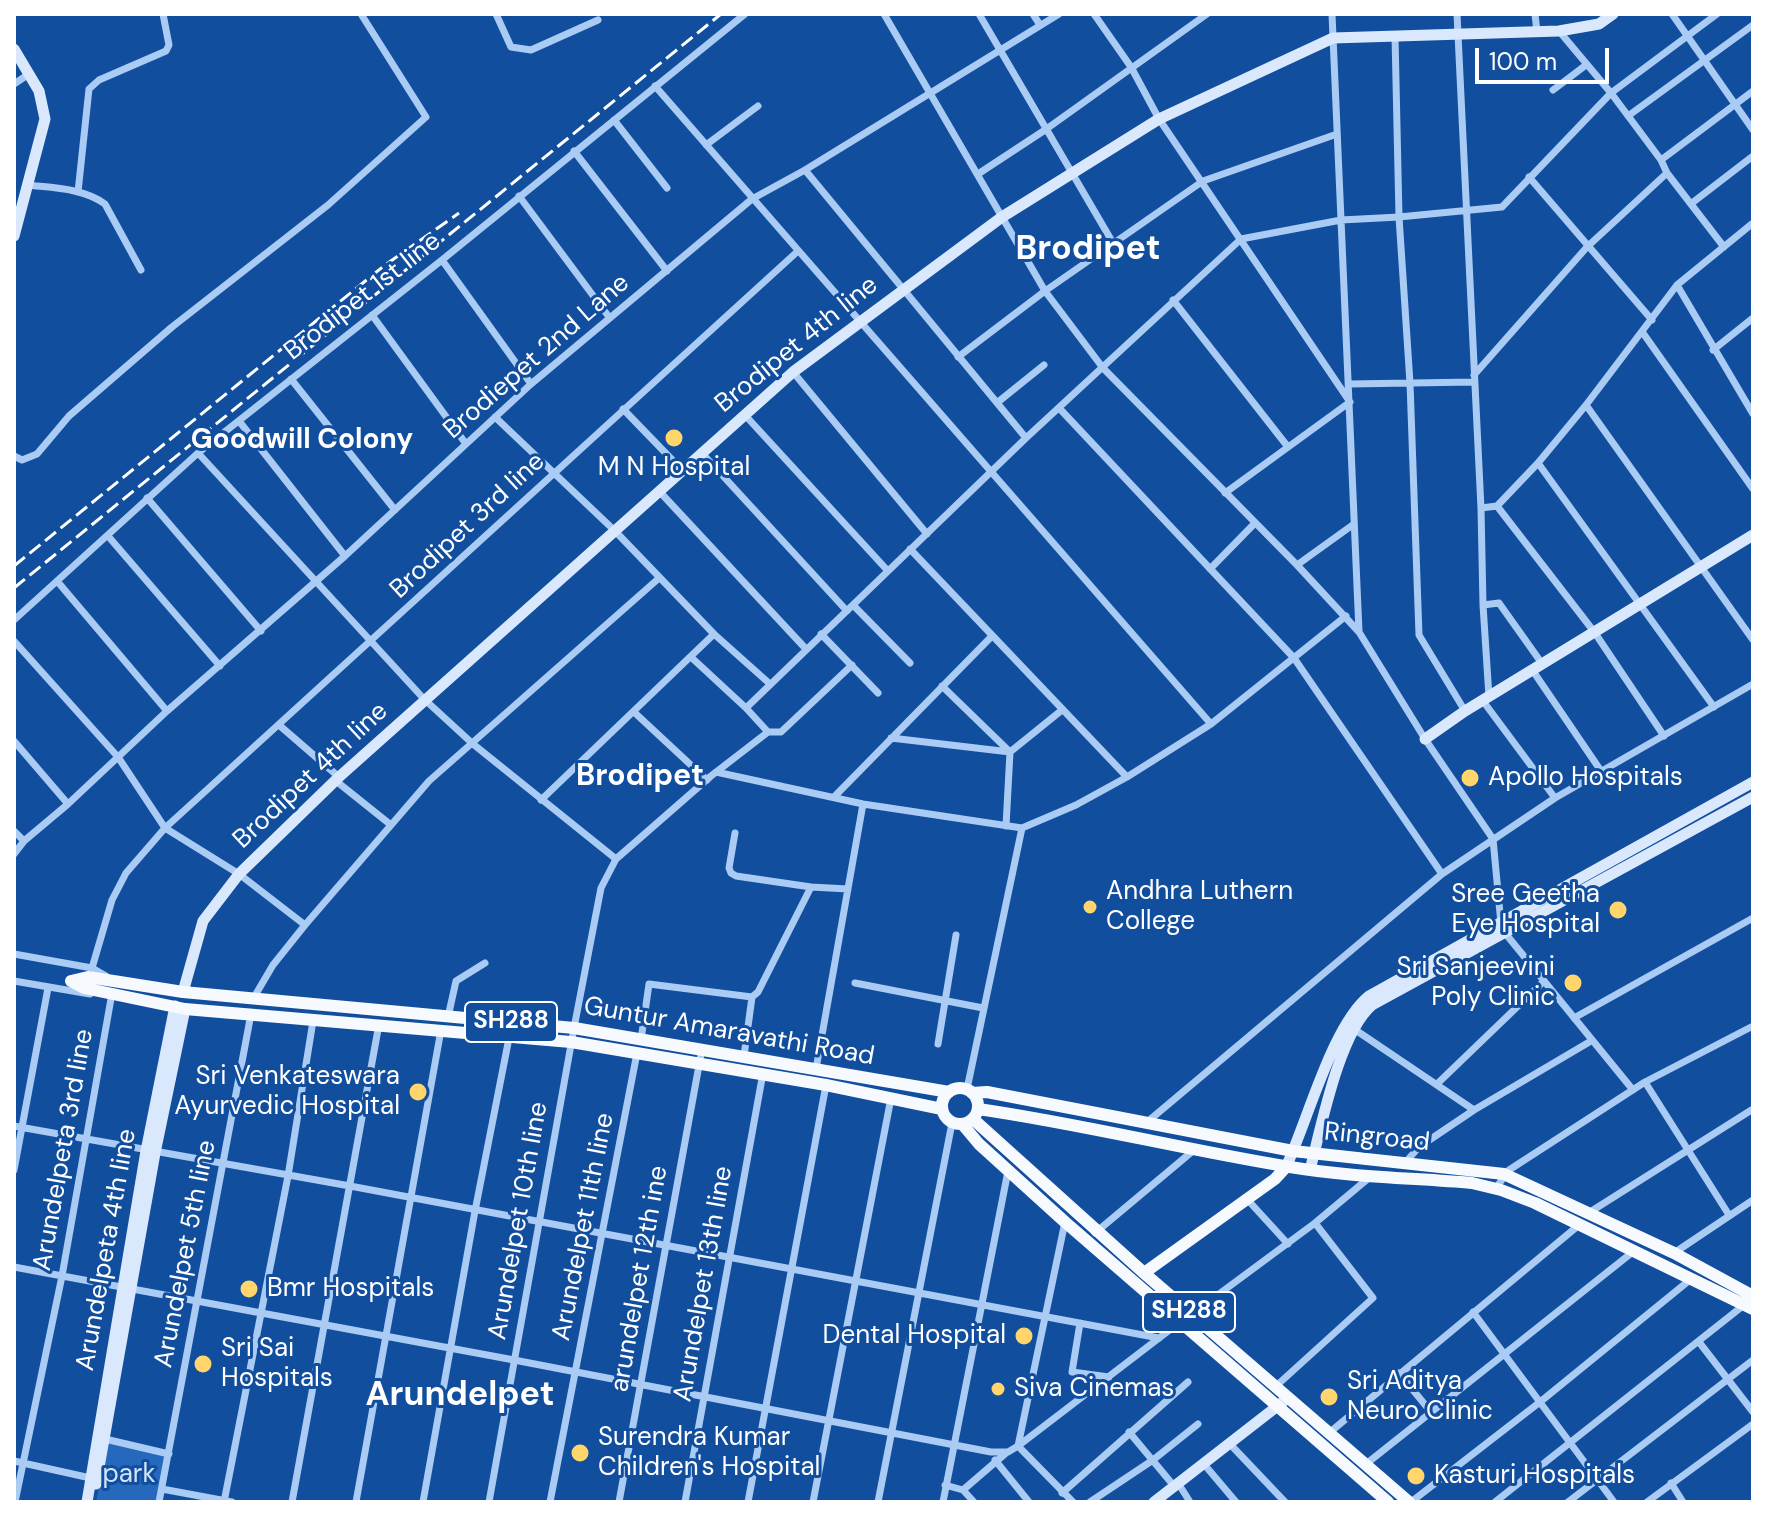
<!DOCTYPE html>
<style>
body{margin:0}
#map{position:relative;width:1767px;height:1516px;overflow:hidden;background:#124e9e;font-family:"DM Sans",sans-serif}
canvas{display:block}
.frame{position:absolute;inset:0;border:16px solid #fff;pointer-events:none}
.scale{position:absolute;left:1475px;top:48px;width:134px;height:36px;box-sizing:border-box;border:4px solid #fff;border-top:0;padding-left:10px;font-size:24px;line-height:28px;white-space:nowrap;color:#fff;-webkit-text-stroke:6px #124e9e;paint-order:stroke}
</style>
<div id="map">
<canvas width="1767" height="1516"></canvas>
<div class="frame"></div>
<div class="scale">100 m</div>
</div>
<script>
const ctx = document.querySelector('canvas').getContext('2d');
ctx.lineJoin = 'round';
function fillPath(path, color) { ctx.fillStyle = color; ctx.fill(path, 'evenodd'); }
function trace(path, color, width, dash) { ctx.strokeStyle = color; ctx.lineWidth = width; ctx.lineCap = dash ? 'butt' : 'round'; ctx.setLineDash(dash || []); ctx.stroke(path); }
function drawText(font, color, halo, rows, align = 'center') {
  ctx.font = font + ' "DM Sans",sans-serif'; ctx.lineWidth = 6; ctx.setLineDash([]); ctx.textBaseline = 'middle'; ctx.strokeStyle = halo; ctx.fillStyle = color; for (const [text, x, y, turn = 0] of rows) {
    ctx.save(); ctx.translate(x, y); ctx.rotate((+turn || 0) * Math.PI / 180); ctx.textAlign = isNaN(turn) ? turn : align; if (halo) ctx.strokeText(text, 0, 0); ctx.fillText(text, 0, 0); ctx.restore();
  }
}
fillPath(new Path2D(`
 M108,1443L166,1455L157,1502H96Z`), '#2568bc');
trace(new Path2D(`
 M496,14L511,47L531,50L598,20
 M884,14L1045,291L1103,368L1297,565L1359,632L1425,739L1493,839L1501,924L1505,933L1633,1090
 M979,14L1113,243
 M1033,14L1040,25
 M1094,14L1131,67L1159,119L1350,402L1225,493
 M1332,14L1359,631
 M1457,14L1481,508L1483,605L1489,697
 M1535,14L1537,32
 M1672,14L1753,130
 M1559,31L1611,93L1661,160L1667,173L1724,247
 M1395,36L1399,217L1410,383L1419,635L1465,711
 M14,84L29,74
 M655,86L1211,724
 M1553,90L1586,65
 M1628,116L1753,25
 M614,120L667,188
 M706,145L758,106
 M574,151L667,271
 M1661,160L1753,91
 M805,170L1026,438
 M978,174L1045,130L1207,14
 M1529,177L1652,320
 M27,185C53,188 83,188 105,204L141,270
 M78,192L89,89L99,80L166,51L169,45L163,14
 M519,196L609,317
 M1692,203L1753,156
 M442,260L531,384
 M1677,285L1753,414
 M1173,300L1288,447
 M372,315L466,444
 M1643,333L1753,489
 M1713,350L1753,318
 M958,357L1045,291L1203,181L1337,134
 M793,372L927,534
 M1474,375L1587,247L1667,173
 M291,379L395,510
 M1349,384L1474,382
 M998,402L1044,365
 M1586,405L1753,640
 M623,409L682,470
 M1060,409L1294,658L1442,874
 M744,414L888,571
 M495,417L615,531L714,634L770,684
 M239,421L345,556
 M701,452L847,611
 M198,453L424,699L473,744L616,859
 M14,456L22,460L37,454L69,416L172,327L328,205L426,117L361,14
 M1538,463L1714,707
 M659,491L806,649
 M147,498L261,631
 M1497,506L1595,633L1664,736
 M1481,508L1497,506L1538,463L1586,405L1677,285L1753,223
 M108,536L220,666
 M910,549L1127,777
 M1297,565L1354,524
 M1210,569L1255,523
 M57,581L167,711
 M853,605L910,663
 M1483,605L1499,603L1543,665
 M14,620L198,453L442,260L745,14
 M821,634L878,693
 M14,641L118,757L165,828L239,874L305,925
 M692,658L746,708
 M1533,671L1601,771
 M1483,701L1555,798
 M635,713L707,780
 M279,725L339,777
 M768,732H781L852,665
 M891,738L1010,752L942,686
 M14,741L68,804
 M716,772L863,804L1022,828L1076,805L1127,777L1211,724L1346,616
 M336,781L391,825
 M834,797L992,636
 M541,800L714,634
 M1006,826L1010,752L1062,710
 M14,831L24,841
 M735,833L729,868L731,873L736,876L811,887L758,992L752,997L744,1056
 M14,854L24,841L68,804L167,711L345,556L531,384L752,199L805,170L1059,14
 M811,887L848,889
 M14,954L92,968
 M106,976L92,968L112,900L126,873L165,828L798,251
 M14,981L90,994
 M855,983L983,1008
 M253,999L273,965L305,925L429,781L658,579
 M448,1017L456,981L485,963
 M1574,1018L1753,918
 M1354,1029L1474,1110
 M641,1040L649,984L752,997
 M938,1044L956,935
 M816,1069L863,804
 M1645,1082L1729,1215
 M1437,1084L1543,982
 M967,1089L1022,828
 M1146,1123L1442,874L1555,798L1753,684
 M14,1126L350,1186L1159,1338
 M1404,1164L1419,1147L1474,1110L1591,1041
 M14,1170L48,988
 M1496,1188L1509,1170L1645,1082L1753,1026
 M1246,1198L1288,1244
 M1590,1212L1753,1109
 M1065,1222L1018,1446L1073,1502
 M1095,1233L1194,1150
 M1674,1253L1753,1200
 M14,1267L514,1360L991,1452H1008L1018,1446L1180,1322
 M1473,1312L1614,1502
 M1192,1314L1315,1223L1370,1177
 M1080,1323L1072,1372L1109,1377
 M1699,1342L1753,1412
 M1399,1373L1431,1412
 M1275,1387L1373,1298L1315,1223
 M1129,1432L1174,1486
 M1329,1433L1579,1225
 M105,1439L169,1454
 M1229,1443L1285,1502
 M995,1460L1029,1502
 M14,1461L95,1479
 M1203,1463L1236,1502
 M1366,1464L1634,1251
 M1178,1483L1190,1502
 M1671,1483L1683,1502
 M945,1485L963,1490L1006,1453
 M162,1489L232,1502
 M963,1490L974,1502
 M1062,1493L1188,1382
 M15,1502L62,1276L112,993
 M159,1502L251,1014
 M224,1502L288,1176L313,1021
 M292,1502L379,1024
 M356,1502L441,1030
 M423,1502L475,1211L509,1038
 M489,1502L574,1028L601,888L616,859L711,776L768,732L746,708L1026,438L1241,239L1341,220L1399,217L1502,207L1611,93L1717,14
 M550,1502L637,1053
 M619,1502L702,1049
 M685,1502L763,1073
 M748,1502L826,1085
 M813,1502L891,1098
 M878,1502L952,1123
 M943,1502L1008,1171
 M1090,1502L1153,1460L1198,1424
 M1411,1502L1540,1402L1691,1279
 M1495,1502L1744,1305
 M1568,1502L1753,1360
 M1647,1502L1753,1424`), '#a9cbf4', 7);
trace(new Path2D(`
 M14,49L39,91L45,119L14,236
 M1425,739L1465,711L1753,535
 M183,992L203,921L239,874L339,777L793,372L1002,217L1159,119L1333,38L1559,31L1599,24L1613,14
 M1286,1167C1308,1120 1332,1026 1369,996L1753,782
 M1310,1170C1321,1128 1339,1033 1372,1005L1753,797
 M96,1484L155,1153L185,1009
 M87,1502L146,1151L175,1006
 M1154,1502L1284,1401`), '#d9e8fd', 11);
trace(new Path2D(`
 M71,981L88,977L183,992L574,1028L949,1092
 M71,981L84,988L185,1009L571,1042L826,1085L942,1109
 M942 1106a18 18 0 1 1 36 0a18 18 0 1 1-36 0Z
 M972,1093L987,1092L1293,1151L1504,1174L1674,1253L1753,1296
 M978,1109C1083,1124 1185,1150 1290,1167C1350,1177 1412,1178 1472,1183L1501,1190L1535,1203L1753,1309
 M973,1119L1144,1273L1409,1502
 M963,1125L979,1144L1065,1222L1388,1502
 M1144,1273L1275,1179L1286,1167`), '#f6faff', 12);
trace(new Path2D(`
 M14,566L385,265L459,213
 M14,588L721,14`), '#fff', 3, [14, 6]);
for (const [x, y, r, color] of [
 [674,438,10,"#ffd56c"],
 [1470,778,10,"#ffd56c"],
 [1090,907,8,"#ffd56c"],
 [1618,910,10,"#ffd56c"],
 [1573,983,10,"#ffd56c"],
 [418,1092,10,"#ffd56c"],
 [249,1289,10,"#ffd56c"],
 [1024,1336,10,"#ffd56c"],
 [203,1364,10,"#ffd56c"],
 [998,1389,8,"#ffd56c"],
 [1329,1397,10,"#ffd56c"],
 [580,1453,10,"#ffd56c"],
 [1416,1476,10,"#ffd56c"]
]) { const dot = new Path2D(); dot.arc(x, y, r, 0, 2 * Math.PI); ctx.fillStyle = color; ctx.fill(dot); trace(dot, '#124e9e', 3); }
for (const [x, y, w] of [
 [511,1022,92],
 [1189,1312,92]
]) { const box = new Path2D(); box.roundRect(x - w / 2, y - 20, w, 40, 6); ctx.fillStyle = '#124e9e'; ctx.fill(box); trace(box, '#fff', 2); }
drawText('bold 24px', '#fff', null, [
 ["SH288",511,1022],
 ["SH288",1189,1312]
]);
drawText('26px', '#fff', '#124e9e', [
 ["Brodipet 1st line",363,297,-38],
 ["Brodipet 4th line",797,345,-39],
 ["Brodiepet 2nd Lane",537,357,-41],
 ["Brodipet 3rd line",468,526,-43],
 ["Brodipet 4th line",311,776,-43],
 ["Guntur Amaravathi Road",729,1032,10],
 ["Ringroad",1377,1138,6],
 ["Arundelpeta 3rd line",64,1150,-80],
 ["Arundelpet 10th line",519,1221,-80],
 ["Arundelpet 11th line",584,1227,-79],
 ["Arundelpeta 4th line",107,1250,-80],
 ["Arundelpet 5th line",186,1254,-79],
 ["arundelpet 12th ine",640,1279,-80],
 ["Arundelpet 13th line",704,1284,-80]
]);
drawText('26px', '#fff', '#124e9e', [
 ["M N Hospital",674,468,"center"],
 ["Apollo Hospitals",1488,778],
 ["Andhra Luthern",1106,892],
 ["College",1106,922],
 ["Sree Geetha",1600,895,"right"],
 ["Eye Hospital",1600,925,"right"],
 ["Sri Sanjeevini",1555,968,"right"],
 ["Poly Clinic",1555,998,"right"],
 ["Sri Venkateswara",400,1077,"right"],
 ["Ayurvedic Hospital",400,1107,"right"],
 ["Bmr Hospitals",267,1289],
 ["Dental Hospital",1006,1336,"right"],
 ["Sri Sai",221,1349],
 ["Hospitals",221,1379],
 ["Sri Aditya",1347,1382],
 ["Neuro Clinic",1347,1412],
 ["Siva Cinemas",1014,1389],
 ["Surendra Kumar",598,1438],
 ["Children's Hospital",598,1468],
 ["Kasturi Hospitals",1434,1476]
], 'left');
drawText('26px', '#d1e5fe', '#124e9e', [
 ["park",129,1475]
]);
drawText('bold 28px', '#fff', '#124e9e', [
 ["Goodwill Colony",302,441]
]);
drawText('bold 30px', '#fff', '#124e9e', [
 ["Brodipet",640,777]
]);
drawText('bold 34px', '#fff', '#124e9e', [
 ["Brodipet",1088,250],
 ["Arundelpet",460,1396]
]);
</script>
